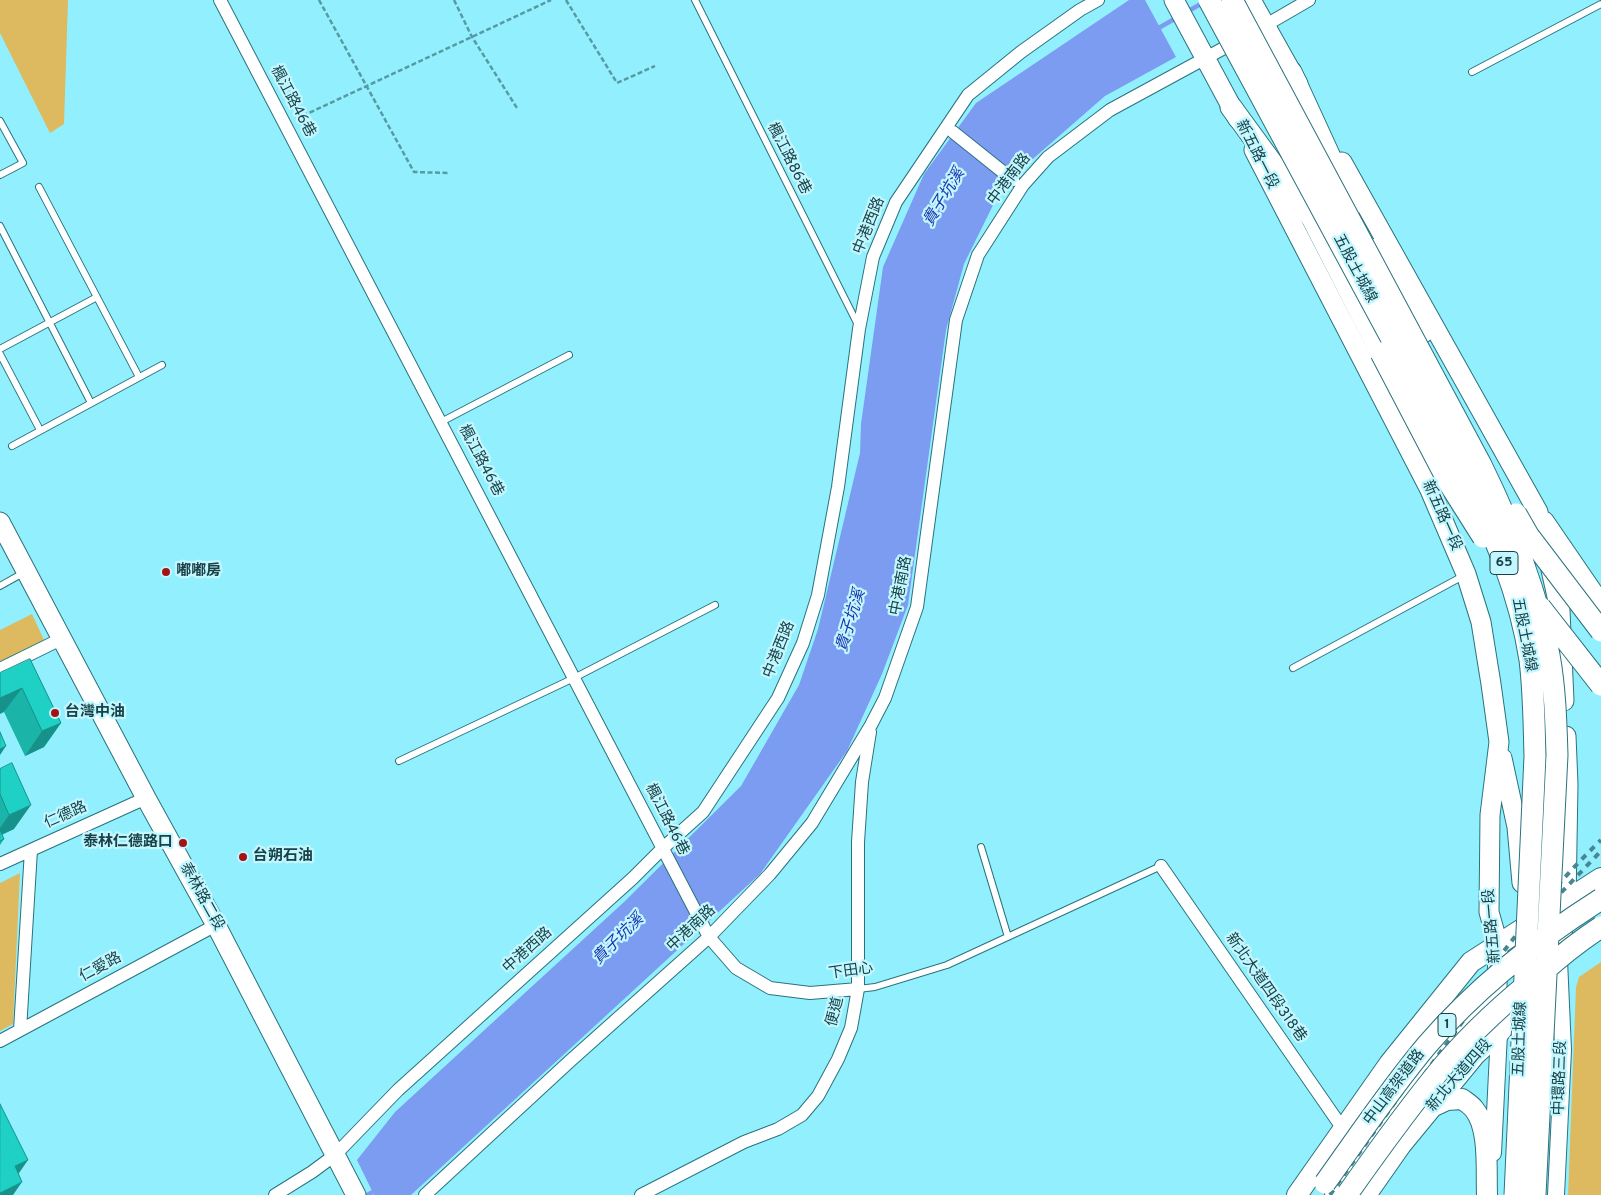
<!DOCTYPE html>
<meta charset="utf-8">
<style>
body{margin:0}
canvas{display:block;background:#92f0fe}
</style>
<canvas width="1601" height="1195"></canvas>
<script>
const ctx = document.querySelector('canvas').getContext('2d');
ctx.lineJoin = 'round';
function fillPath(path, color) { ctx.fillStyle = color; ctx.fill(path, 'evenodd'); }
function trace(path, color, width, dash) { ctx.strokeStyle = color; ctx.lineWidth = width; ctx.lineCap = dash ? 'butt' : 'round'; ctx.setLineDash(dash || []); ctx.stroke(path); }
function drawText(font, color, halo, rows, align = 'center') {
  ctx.font = font + ' Overpass,"Noto Sans TC",sans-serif'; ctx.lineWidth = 4.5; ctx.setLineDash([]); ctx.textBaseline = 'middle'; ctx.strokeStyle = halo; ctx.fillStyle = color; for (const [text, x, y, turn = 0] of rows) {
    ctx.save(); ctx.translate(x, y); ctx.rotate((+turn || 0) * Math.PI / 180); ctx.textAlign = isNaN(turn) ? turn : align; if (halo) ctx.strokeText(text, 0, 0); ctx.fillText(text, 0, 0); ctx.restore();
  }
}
fillPath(new Path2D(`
 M0,0H68L64,124L50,133L0,33Z
 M32,614L44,640L0,662V630Z
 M20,873L13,1024L0,1031V883Z
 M1601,962V1195H1568L1576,987L1579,977Z`), '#ddb95f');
fillPath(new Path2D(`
 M1129,0H1145L1176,57L1105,96L1003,185L964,264L946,330L908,605L882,674L847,751L760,874L411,1195H374L357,1160L395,1112L624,902L741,786L799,685L818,629L860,453L861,424L883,267L924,174L976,103Z`), '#7c9cf2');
trace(new Path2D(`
 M1185,13L1204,2
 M1155,30L1178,17
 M367,1195L377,1190`), '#7c9cf2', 4.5);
const service = new Path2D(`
 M695,0L858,325
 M1472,72L1601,4
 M0,121L23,163L0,175
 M39,187L139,377
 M0,226L91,403
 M0,349L97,297
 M0,354L40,430
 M441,422L569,355
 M12,446L162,365
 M0,586L25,572
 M1293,668L1465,575
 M399,761L574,678L715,605
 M981,847L1008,937
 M858,989L875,987L947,965L1161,866`);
const minor = new Path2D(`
 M220,0L709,937L736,968L770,988L810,993L858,989
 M1259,29L1309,0
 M953,132L1013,180
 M0,669L61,639
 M0,864L146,798
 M1161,866L1343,1129
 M20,1030L31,850
 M0,1041L216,925
 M275,1195L312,1172L335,1155L398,1090L633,878L663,848L703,812L778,698L803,643L818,595L838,487L859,329L873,257L896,202L968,95L1021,52L1080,10L1098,0
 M425,1195L570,1061L709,937L770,874L812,823L871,725L885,698L917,607L956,320L978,255L1023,185L1048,157L1110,110L1237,41
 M641,1195L744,1142L778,1129L802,1115L818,1096L838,1059L851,1028L858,989V842L862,782L870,732`);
const tertiary = new Path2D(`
 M1493,1153L1499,1033
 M1556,1195L1563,1050L1559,960`);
const secondary = new Path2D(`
 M1174,0L1238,119
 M1251,0L1298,84
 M1254,150L1430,490L1466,574L1481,622L1491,684L1499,742L1490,815L1489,912L1498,944L1497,987
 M1342,162L1538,512L1560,610L1564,701
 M1544,521L1601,604
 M0,522L146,798L216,925L356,1195
 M1502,758L1517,827L1522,883
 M1559,960L1566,901L1568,784L1566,736`);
const primary = new Path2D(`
 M1434,1106L1447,1100L1462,1099C1466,1102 1471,1105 1474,1109C1490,1128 1486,1170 1487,1195
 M1297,1195L1389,1064L1471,962L1601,878
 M1335,1195L1429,1062L1444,1044L1494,1000
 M1366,1195L1401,1145L1475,1055L1499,1033L1529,995`);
const trunk = new Path2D(`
 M1291,72L1352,205
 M1231,107L1312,218L1381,353
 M1377,249L1423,332`);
trace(service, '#29737d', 8);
trace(minor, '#29737d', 14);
trace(tertiary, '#29737d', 18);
trace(secondary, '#29737d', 21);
trace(primary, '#29737d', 22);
trace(trunk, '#29737d', 23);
trace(new Path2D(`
 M319,0L414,172L448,173
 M454,0L472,37L517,108
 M566,0L617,83L655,66
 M296,119L551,0`), '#569aa4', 2.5, [5, 2.5]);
trace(service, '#fff', 6);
trace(minor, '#fff', 12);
trace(tertiary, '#fff', 16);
trace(secondary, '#fff', 19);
trace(primary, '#fff', 20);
trace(trunk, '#fff', 21);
trace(new Path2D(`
 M1389,1123L1532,926L1555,899L1601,851
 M1330,1195C1369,1139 1408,1083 1448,1028C1495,961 1542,897 1601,840`), '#498790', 4, [6, 6]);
const trunkBridge = new Path2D(`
 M1209,0L1464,473C1494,533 1520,594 1530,660C1534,692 1534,724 1535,756L1515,1195
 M1232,0L1481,465C1511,526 1536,588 1549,655C1555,688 1556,722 1557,755L1535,1195
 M1381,353L1449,483L1483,537
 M1516,514L1528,535L1601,631
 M1540,607L1601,685
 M1325,1183C1358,1137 1390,1089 1427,1045C1476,988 1538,939 1601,899
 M1348,1193C1379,1149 1410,1106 1444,1065C1474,1030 1508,999 1544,971C1562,955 1581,940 1601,927`);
trace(trunkBridge, '#29737d', 23, []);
trace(trunkBridge, '#fff', 21);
fillPath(new Path2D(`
 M30,659L61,723L44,747L25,756L4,712Z
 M0,769L14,829L2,835L4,839L0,845Z`), '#1bb4a9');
fillPath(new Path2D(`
 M22,688L4,712L0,714V698Z
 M61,723L44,747L25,756L42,731Z
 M6,746L0,755V749Z
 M31,805L14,829L0,835V828L9,815Z
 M28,1160L17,1176L15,1166Z
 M22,1182L13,1195H0V1193Z`), '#16928a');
const building = new Path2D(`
 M30,659L61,723L42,731L22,688L0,698V673Z
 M0,732L6,746L0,749Z
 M12,763L31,805L9,815L0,794V769Z
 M0,830L4,839L0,841Z
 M0,1104L28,1160L15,1166L22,1182L0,1193Z`);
fillPath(building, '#1fd1c5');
trace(building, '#16928a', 1);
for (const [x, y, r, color] of [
 [166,572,5,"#a61113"],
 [55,713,5,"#a61113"],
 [183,843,5,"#a61113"],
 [243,857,5,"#a61113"]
]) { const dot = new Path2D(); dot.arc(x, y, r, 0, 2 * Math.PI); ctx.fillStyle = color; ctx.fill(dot); trace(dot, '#c2f7ff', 2); }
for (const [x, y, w] of [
 [1504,563,28],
 [1447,1025,18]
]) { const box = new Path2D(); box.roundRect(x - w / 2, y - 11.5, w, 23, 4); ctx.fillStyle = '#c2f7ff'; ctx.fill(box); trace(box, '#194147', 1); }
drawText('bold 14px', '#194147', null, [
 ["65",1504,563],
 ["1",1447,1025]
]);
drawText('15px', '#194147', '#c2f7ff', [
 ["楓江路46巷",292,102,62],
 ["新五路一段",1256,155,63],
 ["楓江路86巷",788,159,63],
 ["中港南路",1010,180,-53],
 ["中港西路",870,226,-68],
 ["五股土城線",1354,269,62],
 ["楓江路46巷",480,461,62],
 ["新五路一段",1441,516,66],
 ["中港南路",902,586,-79],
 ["五股土城線",1523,635,79],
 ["中港西路",780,650,-68],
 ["仁德路",66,816,-24],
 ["楓江路46巷",666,820,63],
 ["泰林路二段",201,897,61],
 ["新五路一段",1493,926,-95],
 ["中港南路",692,929,-43],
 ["中港西路",528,951,-42],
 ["仁愛路",101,968,-28],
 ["下田心",851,972,-8],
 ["新北大道四段318巷",1265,988,55],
 ["便道",836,1012,-76],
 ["五股土城線",1521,1039,-88],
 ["新北大道四段",1460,1076,-49],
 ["中環路三段",1561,1078,-88],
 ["中山高架道路",1395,1088,-53]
]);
drawText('bold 15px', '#194147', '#c2f7ff', [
 ["嘟嘟房",176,572],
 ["台灣中油",65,713],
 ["泰林仁德路口",173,843,"right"],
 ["台朔石油",253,857]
], 'left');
drawText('italic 16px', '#1e33ae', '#c2f7ff', [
 ["貴子坑溪",945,198,-59],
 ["貴子坑溪",852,621,-73],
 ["貴子坑溪",619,940,-45]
]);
</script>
